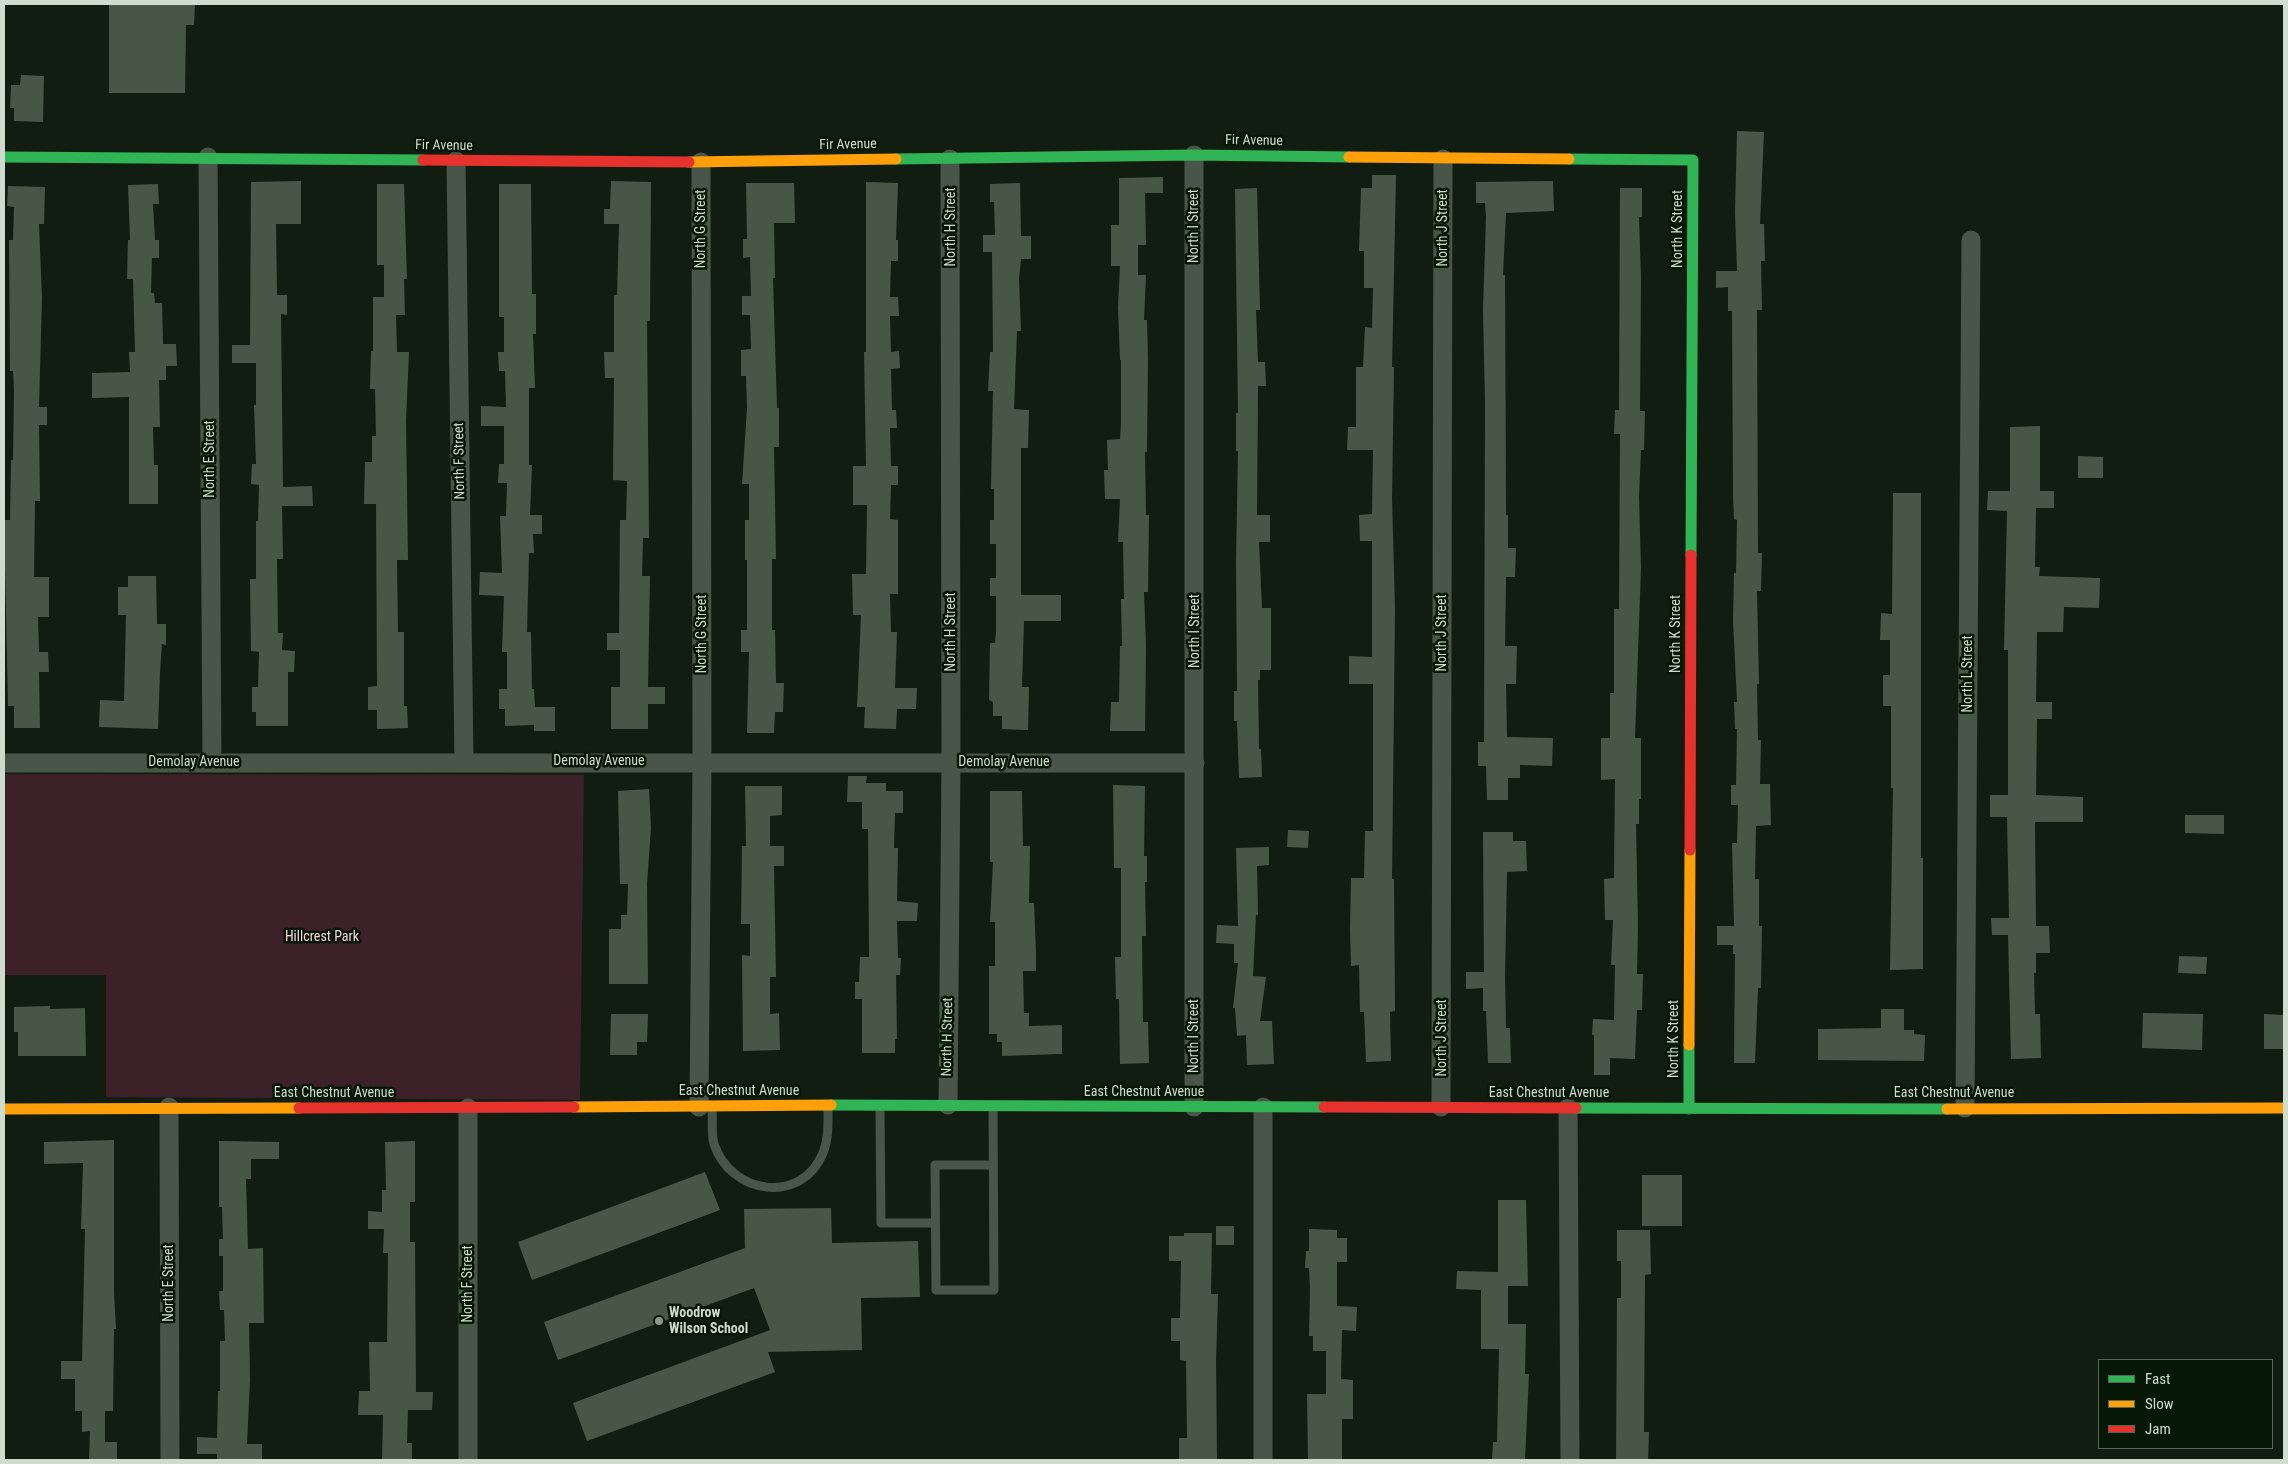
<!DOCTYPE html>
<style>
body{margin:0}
#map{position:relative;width:2288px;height:1464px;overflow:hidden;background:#121d12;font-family:"Roboto Condensed",sans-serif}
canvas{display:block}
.frame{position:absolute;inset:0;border:5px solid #cedbcd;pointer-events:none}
.legend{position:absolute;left:2098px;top:1359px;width:175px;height:90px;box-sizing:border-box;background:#061805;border:1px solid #566655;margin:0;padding:6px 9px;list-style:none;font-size:15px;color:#cedbcd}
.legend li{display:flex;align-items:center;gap:10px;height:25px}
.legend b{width:25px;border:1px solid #566655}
</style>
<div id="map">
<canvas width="2288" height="1464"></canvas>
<div class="frame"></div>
<ul class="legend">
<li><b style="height:6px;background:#30b455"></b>Fast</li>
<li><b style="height:6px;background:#ff9f0a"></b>Slow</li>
<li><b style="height:6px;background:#e5322d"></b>Jam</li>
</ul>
</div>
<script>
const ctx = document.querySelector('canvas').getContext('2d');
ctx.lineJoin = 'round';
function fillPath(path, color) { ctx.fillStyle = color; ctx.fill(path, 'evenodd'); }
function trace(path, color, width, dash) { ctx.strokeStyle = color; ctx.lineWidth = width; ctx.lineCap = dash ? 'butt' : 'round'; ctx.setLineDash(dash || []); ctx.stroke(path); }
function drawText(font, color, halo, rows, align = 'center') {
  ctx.font = font + ' "Roboto Condensed",sans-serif'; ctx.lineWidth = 5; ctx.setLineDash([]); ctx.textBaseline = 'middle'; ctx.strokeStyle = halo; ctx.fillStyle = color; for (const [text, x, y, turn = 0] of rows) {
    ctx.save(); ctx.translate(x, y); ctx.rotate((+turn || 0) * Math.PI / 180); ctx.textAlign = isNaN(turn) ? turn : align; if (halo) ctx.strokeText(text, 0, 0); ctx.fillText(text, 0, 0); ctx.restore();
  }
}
fillPath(new Path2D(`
 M4,774L584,775L580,1100L106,1097V975H4Z`), '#3c2128');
fillPath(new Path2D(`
 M109,4H195L194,25H186L185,93H109Z
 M21,75L44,76L43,122L14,121V108H10L11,85H20Z
 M1737,131L1764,132L1760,224H1764L1765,261H1761L1762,310H1757L1758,553H1762L1761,591H1757L1759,684H1757L1758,740H1761L1760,784H1770L1771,825L1756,826L1755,879H1759V926H1762L1761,988H1758L1755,1063H1734L1735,954H1733V945H1717V926H1734L1732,843H1737L1738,805H1731V785H1736L1737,729H1735L1734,702H1737L1733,621L1734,573H1736L1737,520L1734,519L1733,496L1732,311H1728V287L1716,288V271H1737L1735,212Z
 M1372,175H1396L1392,367H1394L1392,498L1395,609L1392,879H1394L1395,1011L1390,1012L1391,1061L1366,1062L1364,1012H1360L1359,965L1351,966L1350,930L1351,878H1364L1365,831H1373V684H1349V656L1372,657V541H1360L1359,515L1372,514L1373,450H1347L1348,427H1356V367H1363L1365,327L1372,328L1373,288H1364V251H1359L1361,188H1372Z
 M1163,177V193H1145L1146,245H1138V275H1146L1144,320H1147L1148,359L1147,452H1145L1146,515H1149L1148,592H1144L1146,646L1145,731H1110L1111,702H1119L1120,646H1122L1121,599H1124L1123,542H1118L1120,499H1105L1104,470H1108L1107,440L1120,439L1121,424V360H1120L1118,307L1120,266H1111V225H1119V178Z
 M301,181V224H276L277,295H287V315L281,314L283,487L312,486L313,506H282L283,559H277L278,633H283L282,650L295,651L294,672H288V726H256V712H252V687H258L259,652L251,651L250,579H256V521H258L259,485L251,484L252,464H256L254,405H256V363H232V345H250L251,182Z
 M611,181L651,182L650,321H647L649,538H643L642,576H650L648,687H665V704H648V729H611V687H620V650H607V633H619L620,520H626L627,481L613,480L614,378H605L604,352H614V295H617L619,224H604V209H610Z
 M1553,181L1554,211L1506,213L1503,275H1505L1506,515H1508V548H1516L1515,577H1506L1505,646H1517L1516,684H1506L1507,737L1553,738L1552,766L1520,765V778H1508V800H1487L1486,766H1478V742H1484L1485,403L1483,310L1486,217L1485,203H1476V182Z
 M866,182L898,183L896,240H898V261H891L890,297H898L899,316H890L891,352L899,351L900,368L891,369L892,410H896L897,428H890L891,466H898V485H891L890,519L898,520V594H890L891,632H897L895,688H917L916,709H897L896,729L864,728L865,707H857L861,615H853L852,574H866L867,505H853V466H866L864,352H866Z
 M746,183H794L795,223H774L775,278H773L777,408H779V447H774L776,559H772V630H775L776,683H784L783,712H775L774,733H747L749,652H741V630H747V560H745V520H749V484H742L747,408L746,376H741V350L751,349L750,315H742V296H751L750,257L743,258V239H747Z
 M1020,183L1021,236H1031V259H1021L1019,279L1021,331H1017L1014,409L1029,410L1028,448H1021V595H1061V621H1024L1022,687H1029L1028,730L1002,729V716H993V702L989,700L990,643H995L996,632V596H990V578H996V544H990V520H994V489H991L993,391H988L990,352H993L992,252H983V235H995L994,202H990V184Z
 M158,184L159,204H153L155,240H159V258H152L151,293H154L155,303H162L163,344H176L177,366H166V380H159L160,427H153L154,465H158V504H129V397L92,398V373L130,372L129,352H135L133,279H127L128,240H130L128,185Z
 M377,184H404L407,279H404L405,315H396L397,352H409L406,421L408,560H397L398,632H404V706H407L408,728L377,729V710H368V687L377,686L376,504H364L365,462H372V436H376L375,389H370L371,351H373V297H384V265H377Z
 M499,184H531L532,294H536V334H533L535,388H529V465H532L530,515H542V534H533L534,553H529L527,632H531L532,689H534L535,707H555V731H534V725L505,726V709H499V689H507V652H502L504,596L479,595L480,572L502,573L500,516H506L507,483H498L499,464H504V426H481V406L506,407L505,371H499L498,352H504V317H499Z
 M8,186L45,187L44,224H39L42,298L39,407H47V425H39L40,501H35L34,577H49V617H38L39,652H48L49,672H39L40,728H14V706H8L4,520H10L11,460H13L14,389L13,371H10L9,240H13L14,207L7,206Z
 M1257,188L1260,310H1256L1258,362H1265L1266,386H1258L1257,515H1270V542H1259L1262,608H1271V670H1260V680H1258L1259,749H1261L1262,777L1239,778L1237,721H1234V691H1237L1236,561L1238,451H1236V413H1238L1235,189Z
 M1620,188H1642V217H1639L1641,279L1640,411H1645L1644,450H1641L1639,497L1641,568L1635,738H1641V799H1639V824H1636L1638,927L1637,974H1643L1642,1010H1637L1635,1059L1610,1058V1075H1594V1035H1592L1593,1019L1614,1020L1615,965H1611L1613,920H1605L1604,879L1614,878L1615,779L1601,780V738H1610V693H1614V609H1619L1620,434H1614L1615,410H1619Z
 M2040,426V491H2054V508H2036L2035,567H2040L2039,576L2100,578L2099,608L2064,607L2063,632H2037L2036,702H2052V719H2037L2036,795L2083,797V822H2035L2036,926H2049L2050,953H2036V973H2034L2035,1014H2040L2041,1058L2011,1059L2008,935H1992L1991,918H2009L2007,817H1990V795H2008V650H2004L2007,511L1987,510L1988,491H2010V427Z
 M2078,456L2103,457V478H2078Z
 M1893,493H1921V858H1923V969L1890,970L1893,788H1891V706H1883V675H1890V640H1880L1881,613L1892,614Z
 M128,576H156L157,624H166V645L162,644L160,672L158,729L99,727L100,700L124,701L126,615H118V587H128Z
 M848,776H867L866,783H886V791H903V813H895L894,848H898L897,901L918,903L917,921H897L898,958H901L900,975H896L897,1039H895V1053H862V999H855V982H859L860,957H869L868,829H862V802H847Z
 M1113,785L1145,786L1144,856H1147V882H1145L1146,936H1142L1143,1022H1148L1149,1063L1120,1064L1119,999H1116L1115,957H1121V868H1114Z
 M745,786H782V815L770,816V846H784V866H774L776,977H770V1014L779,1013L780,1050L743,1051L742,955L750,956V924H741L742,846H746Z
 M649,789L651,828L647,884L648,984H609V929H621V915H627L628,884H620L618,791Z
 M990,791H1022L1023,846H1030L1029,903H1034L1036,953V971H1023L1024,1013H1029V1026L1062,1025V1054L1002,1056V1042H997V1034H989V966H995V922H990L993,862H990Z
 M2185,815H2224V834L2185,833Z
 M1288,830L1309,831L1308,848L1287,847Z
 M1483,832H1513V841H1526L1527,871L1507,872L1505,977L1506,1028H1510L1511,1063H1488L1486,1011H1483V988L1466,989V972H1484Z
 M1269,847V865L1257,866L1258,915H1256L1253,976L1266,977L1260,1021H1272L1274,1064L1247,1065L1246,1035L1237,1036L1235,1008H1233L1238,963H1234V944L1216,943L1217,925L1238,926L1236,848Z
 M2179,956L2207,957L2206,974L2178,973Z
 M50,1006V1009L85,1008L86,1056H18V1032H14V1007Z
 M1881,1009H1904V1030H1914V1034L1925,1035L1924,1061L1818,1060V1029L1881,1028Z
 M2143,1013L2203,1014L2202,1050L2142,1048Z
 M611,1014H648L647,1042H637V1055H610Z
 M2264,1014L2284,1015V1049H2264Z
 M114,1140V1292L116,1329H114L113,1411H105V1442H117V1460H89L90,1431L82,1432V1411H75V1379H61V1361H82L85,1229H81L83,1163L44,1164V1142Z
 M219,1141L279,1142V1159H251V1179H246L248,1249L263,1248L264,1323H249L250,1380L247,1444H262V1460H217V1454H197V1437L217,1438L218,1391H220V1341H225L224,1310H220L219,1291H223V1256H219V1239H223L222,1207H219Z
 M415,1141V1202H410V1242H415L416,1392H433L432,1410H408L407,1443H412V1460H382L383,1415H358L359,1391H370L369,1342H387L388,1253H383L384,1229H368V1211L382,1212V1190H386L385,1142Z
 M705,1172L720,1210L532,1280L518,1242Z
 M1642,1175H1682V1226H1642Z
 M1498,1200H1526L1528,1286H1508V1324H1526L1525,1374H1529L1525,1460H1492L1493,1442H1497L1499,1349H1481V1290L1456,1289L1457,1271L1498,1272Z
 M831,1208L832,1243L918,1241L920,1297L861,1298L862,1350L768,1352L775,1372L587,1441L573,1403L770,1330L754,1288L558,1360L544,1322L745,1248L744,1209Z
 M1216,1226H1234V1245H1216Z
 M1309,1229L1337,1230V1238H1347V1262H1337V1306L1357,1307L1356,1331L1342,1330L1341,1379L1353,1380V1419H1342V1460H1308L1307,1394H1326V1351H1313V1336H1309L1310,1289L1309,1268H1305L1306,1251H1309Z
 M1617,1230H1650L1651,1274L1645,1275L1644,1432H1649L1648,1460H1616L1617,1298H1621V1261H1617Z
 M1184,1233H1212L1211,1294H1218L1216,1361L1217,1460H1179V1438H1187L1186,1361L1180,1360V1341H1171V1318H1180L1181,1261H1169V1236H1184Z`), '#485647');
trace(new Path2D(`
 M880,1108L881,1223H935
 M993,1108L994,1290H936L935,1165H993
 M712,1109C713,1120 711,1134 714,1144C731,1195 802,1205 823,1153C829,1138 828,1122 828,1107`), '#4a5549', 9);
trace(new Path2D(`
 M208,157L212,761
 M456,161L464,761
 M4,763H1195
 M948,1105L951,762L950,159
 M169,1107L170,1460
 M699,1107L702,762L701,162
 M1194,1107V155
 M1263,1107V1460
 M1441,1107L1443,159
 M468,1108V1460
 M1568,1108L1570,1460
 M1965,1108L1971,240`), '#4a5549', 19);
trace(new Path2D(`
 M4,157L423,160
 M896,159L1194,155L1349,157
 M1569,159L1693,160L1691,555
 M831,1105L1324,1107
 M1576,1108L1947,1109
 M1689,1109V1045`), '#30b455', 11);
trace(new Path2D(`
 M1349,157L1569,159
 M689,162L896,159
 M1689,1045L1690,850
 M574,1107L831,1105
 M4,1109L299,1108
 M1947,1109L2284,1108`), '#ff9f0a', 11);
trace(new Path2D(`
 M423,160L689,162
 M1690,850L1691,555
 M1324,1107L1576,1108
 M299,1108L574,1107`), '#e5322d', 11);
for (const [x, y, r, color] of [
 [659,1321,5,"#8c988c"]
]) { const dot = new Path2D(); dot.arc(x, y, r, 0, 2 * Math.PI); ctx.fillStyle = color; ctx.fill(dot); trace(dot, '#061805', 2); }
drawText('14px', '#cedbcd', '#061805', [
 ["Fir Avenue",1254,141,1],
 ["Fir Avenue",848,145,-1],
 ["Fir Avenue",444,146,1],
 ["North I Street",1194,226,-90],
 ["North H Street",951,227,-90],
 ["North J Street",1443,228,-90],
 ["North G Street",701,229,-90],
 ["North K Street",1678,229,-90],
 ["North E Street",210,459,-90],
 ["North F Street",460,461,-91],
 ["North I Street",1195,631,-90],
 ["North H Street",951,632,-90],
 ["North J Street",1442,633,-90],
 ["North G Street",702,634,-90],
 ["North K Street",1676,634,-90],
 ["North L Street",1968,674,-90],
 ["Demolay Avenue",599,761],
 ["Demolay Avenue",194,762],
 ["Demolay Avenue",1004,762],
 ["North I Street",1194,1036,-90],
 ["North H Street",948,1037,-89],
 ["North J Street",1442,1038,-90],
 ["North K Street",1674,1039,-90],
 ["East Chestnut Avenue",739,1091],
 ["East Chestnut Avenue",1144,1092],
 ["East Chestnut Avenue",334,1093],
 ["East Chestnut Avenue",1549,1093],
 ["East Chestnut Avenue",1954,1093],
 ["North E Street",169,1283,-90],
 ["North F Street",468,1284,-90]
]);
drawText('14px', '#fad3dd', '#061805', [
 ["Hillcrest Park",322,937]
]);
drawText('bold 14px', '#cedbcd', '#061805', [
 ["Woodrow",669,1313],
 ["Wilson School",669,1329]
], 'left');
</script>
